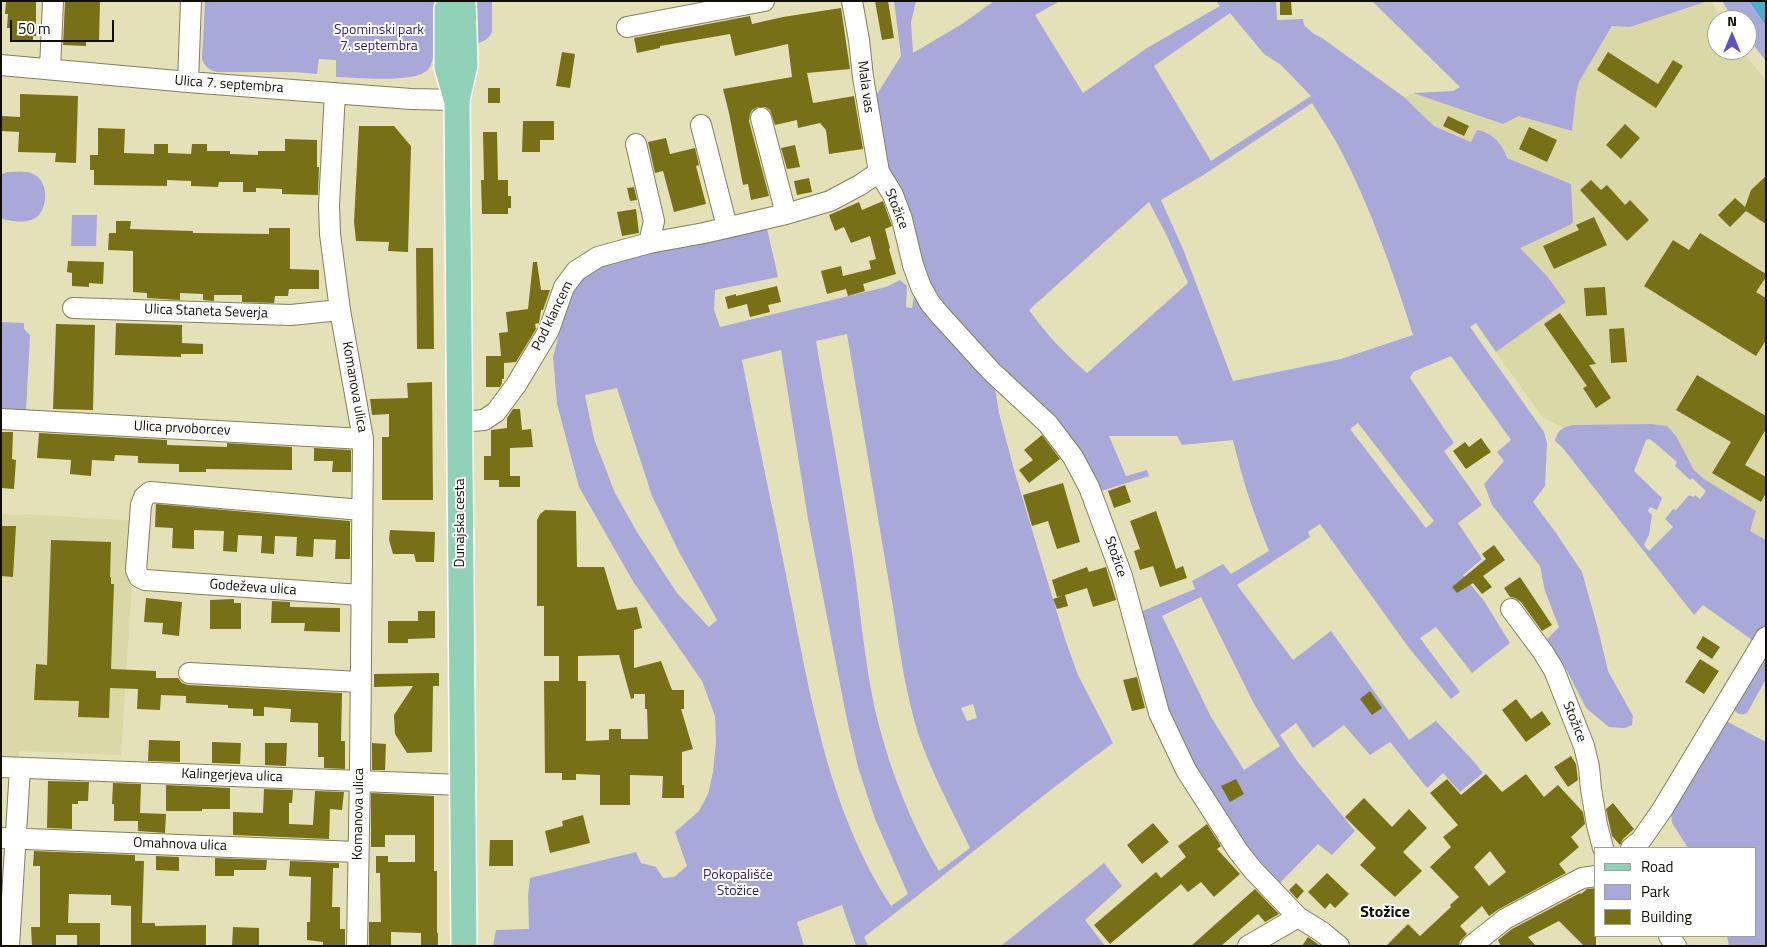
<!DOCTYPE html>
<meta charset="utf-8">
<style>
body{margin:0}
#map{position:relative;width:1767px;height:947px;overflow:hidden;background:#e4e1b8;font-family:"Titillium Web",sans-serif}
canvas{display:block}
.frame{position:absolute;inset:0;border:2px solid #0f0e02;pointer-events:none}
.legend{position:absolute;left:1594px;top:847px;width:162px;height:90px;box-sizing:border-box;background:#fff;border:1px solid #9f9f9a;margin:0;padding:6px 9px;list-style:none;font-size:15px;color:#0f0e02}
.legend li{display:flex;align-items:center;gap:10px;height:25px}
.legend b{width:25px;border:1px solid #9f9f9a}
.north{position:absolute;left:1707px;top:10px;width:50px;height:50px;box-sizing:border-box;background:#fff;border:1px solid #9f9f9a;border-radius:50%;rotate:0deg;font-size:14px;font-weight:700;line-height:20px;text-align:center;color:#0f0e02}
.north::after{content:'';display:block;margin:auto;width:18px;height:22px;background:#5f4fc8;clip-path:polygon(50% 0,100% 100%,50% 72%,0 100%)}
.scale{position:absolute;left:10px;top:20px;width:104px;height:22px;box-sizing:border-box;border:2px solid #0f0e02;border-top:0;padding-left:6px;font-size:15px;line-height:18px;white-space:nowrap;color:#0f0e02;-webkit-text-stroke:4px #fff;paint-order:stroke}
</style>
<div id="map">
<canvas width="1767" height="947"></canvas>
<div class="frame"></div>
<ul class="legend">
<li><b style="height:6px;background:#90d1b8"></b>Road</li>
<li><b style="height:14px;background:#a8a9d8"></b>Park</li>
<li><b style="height:14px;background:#787016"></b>Building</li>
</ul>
<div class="north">N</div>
<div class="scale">50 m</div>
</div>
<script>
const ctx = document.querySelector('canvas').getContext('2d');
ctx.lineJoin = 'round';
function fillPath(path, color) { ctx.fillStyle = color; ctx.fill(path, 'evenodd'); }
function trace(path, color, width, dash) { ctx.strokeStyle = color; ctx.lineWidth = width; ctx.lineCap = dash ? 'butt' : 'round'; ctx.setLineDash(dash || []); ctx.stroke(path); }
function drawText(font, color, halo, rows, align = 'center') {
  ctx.font = font + ' "Titillium Web",sans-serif'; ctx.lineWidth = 4; ctx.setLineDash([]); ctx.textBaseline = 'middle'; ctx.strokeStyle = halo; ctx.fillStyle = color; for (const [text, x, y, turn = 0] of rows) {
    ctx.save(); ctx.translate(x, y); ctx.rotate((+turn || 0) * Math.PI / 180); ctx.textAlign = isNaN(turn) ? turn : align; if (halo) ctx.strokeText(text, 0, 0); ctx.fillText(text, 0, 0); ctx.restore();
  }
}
fillPath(new Path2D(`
 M1708,1H1711L1721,20H1717V50H1741L1766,80V540L1750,531L1704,479L1694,470L1676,436L1667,426L1573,425L1562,427L1543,418L1496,352L1566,302L1547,276L1519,248L1570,225L1571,184L1507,158L1503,147L1496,138L1486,131L1471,142L1434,126L1404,97L1413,93L1503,124L1519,115L1571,131L1576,94L1579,82L1613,26H1630Z
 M1,514L19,515L27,514L136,521L121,755L19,751V761H1Z`), '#dbd8a7');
fillPath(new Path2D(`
 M205,1H435C434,19 438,51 430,67C421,85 355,77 336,77V60L319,59L317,74L295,72H217C209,70 205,67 202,59Z
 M477,1H492V32C490,37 484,42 478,43Z
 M894,1H916L911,22L913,53L962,24L994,1H1060L1035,15L1083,93L1147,48L1220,6L1216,1H1276L1277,20L1303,19L1304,25L1314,34L1322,38L1404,97L1434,126L1471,142L1477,130C1492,132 1503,144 1507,158L1571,184L1573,222L1570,225L1520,248L1547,276L1566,302L1496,352L1476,323L1470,327L1544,432L1547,443L1545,486L1533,502L1556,533L1582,572L1598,629L1608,671L1633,716L1632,725L1625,728L1609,727L1586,708L1567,671L1547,639L1559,627L1545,591L1540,566L1492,505L1484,484L1504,461L1497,452L1511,440L1451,356L1413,372L1410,378L1454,443L1444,451L1482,505L1458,523L1482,559L1463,575L1484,601L1510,643L1472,673L1436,627L1420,638L1460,692L1451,699L1409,648L1320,524L1308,532L1310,537L1237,585L1293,660L1331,631L1409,740L1436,721L1476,764L1483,773L1460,792L1443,773L1427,788L1390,742L1370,755L1344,725L1313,748L1296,723L1280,735L1297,761L1355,831L1332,855L1318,844L1276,887L1215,808L1166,712L1138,613L1195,589L1192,581L1223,564L1231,574L1269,551C1254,515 1242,479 1233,440L1182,445L1177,436H1109L1126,476L1147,470L1149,476L1098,492L933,297L879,150L872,102L901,56ZM1230,13L1264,54L1281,65L1311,96L1211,161L1154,66ZM1312,103C1321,118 1332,133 1340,149C1371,208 1393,272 1413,335L1341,359L1233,381L1183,249L1161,200L1205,174ZM1149,202L1166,234L1188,283L1087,373C1065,354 1046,334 1029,310ZM1358,423L1434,521L1426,528L1350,429ZM1201,597L1254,704L1280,746L1244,770L1211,717L1162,616Z
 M1372,1H1708L1630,27L1612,26L1579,82L1576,94L1572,131L1519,116L1503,124L1413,93L1453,91L1460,87Z
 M1722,1H1749L1766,26V61L1747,37V20H1734Z
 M8,172C17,172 27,170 35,175C48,182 48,206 38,216C29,224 11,222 1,218V174Z
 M72,215H97L96,246H71Z
 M766,224L778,277L715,290L714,310L720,327L886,287L900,280L907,286L906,307L912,308L914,296L919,295L994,382L999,413L1014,470L1065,639L1078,675L1113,743C1028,805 948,874 864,937L868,946H856L842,905L797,922L804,946H493L496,930L529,929L528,896L530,878L636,852L641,863L656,867L663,878L674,877L687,866L675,832L699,811L708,794L713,772L716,742L715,716L702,681L634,583L579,487L557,404L553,357L565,312L571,294L582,276L601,262ZM847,334L894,613C900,653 906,694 918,733C931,772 952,810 970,848L939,871C909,821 887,762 874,705C864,657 860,607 853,559C842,486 828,414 816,341ZM781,350L808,519L847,720L858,767L875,819L908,894L891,906C829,812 811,699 789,590C774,514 757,437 742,360ZM617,388L652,496L679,552L717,620L709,627L677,593L637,532L615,493L594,439L585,395ZM973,704L977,718L967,721L961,708Z
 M1,322L24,323V329L30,335L26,411L1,410Z
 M1651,424L1667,426L1676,436L1694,470L1704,479L1756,511L1750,531L1766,540V625L1756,640H1752L1703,605L1694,615L1562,447L1555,441C1557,430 1563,427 1573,425ZM1650,439L1677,462L1675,466L1690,480L1692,478L1706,491L1700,499L1695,495L1693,497L1689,495L1676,510L1673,509L1665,519L1673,527L1649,551L1644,545L1649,535L1652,515L1648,511L1650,507L1657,510L1662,498L1634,471L1646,440Z
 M1766,653V679L1747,713C1742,716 1736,714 1733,708Z
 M1726,721L1766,742V946H1729L1727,936H1756V848H1688L1672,823L1671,813Z
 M1104,863L1122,886L1085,920L1105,946H1001Z`), '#a8a9d8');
fillPath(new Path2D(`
 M1749,1H1766V26Z`), '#49aed1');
fillPath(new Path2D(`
 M6,1H36V36H33V41L10,40V28H7L8,14H5Z
 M65,1H100L99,42L86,41V46L63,45Z
 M875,1H888L894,38L882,40Z
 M1280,1H1291L1292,15H1280Z
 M841,8L850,69L807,73L813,103L854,96L863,149L829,154L826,130L820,123L798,128L797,120L775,125L770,110L765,107H758L752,110L750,114L749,121L769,196L751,200L748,184L743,185L729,113L723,89L792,77L788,44L735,56L730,34L660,46V48L637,53L634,38L750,16L752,24L783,17Z
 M562,52L575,54L570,88L556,86Z
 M1608,52L1658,84L1673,60L1683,66L1656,108L1597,70Z
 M488,88H500V103H488Z
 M20,94L78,96L76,163L55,162L56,153L18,152L19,132L1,131V116L20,117Z
 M1448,116L1469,126L1464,136L1443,126Z
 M523,121H554V140H540V152H522Z
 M1625,124L1640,138L1621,159L1606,145Z
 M359,126H394L411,146L408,252L388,251L389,242L356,241L354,222Z
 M1529,127L1557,140L1547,162L1519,149Z
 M98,128L125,129L124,153L154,154V144H168V153L191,154L192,144H207V151H230V154L258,155V151H285V139L317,140V167H319L318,195L282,194V189L256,188V192H243V182H219L218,187L191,186V181L167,180V186L94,185V170H90V155H98Z
 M483,132H497L498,180H508V196H511V208H508V214H482L481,180H484Z
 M666,138L670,154L695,148L699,165L696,166L706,204L674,212L663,171L655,173L648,142Z
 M795,145L800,167L787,169L781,148Z
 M1766,176V224L1746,211L1730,227L1718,215L1735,198L1745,207L1751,190Z
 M809,178L812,192L797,195L794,181Z
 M1591,180L1601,190L1607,185L1625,205L1630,200L1649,220L1627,241L1580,190Z
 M634,187L637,200L630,201L627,188Z
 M883,201L892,226L885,229L890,248L889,249L896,274L863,284L865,291L848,296L846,289L827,294L821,271L841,266L843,276L871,269L869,261L876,259L870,236L851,243L844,227L835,231L829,215L859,202L862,210Z
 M636,209L639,233L622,236L617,212Z
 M1594,217L1607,245L1554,269L1543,246L1579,230L1576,225Z
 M116,221H131L130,229L193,231V233L269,234V228H290V269L319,270V289H289L288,296H275L274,303L242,302V295H214V301L203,300V294L180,293V300L147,298V293L133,292V251L108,250L109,233H116Z
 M1700,233L1766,274V277L1756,292L1766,298V340L1756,356L1644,286L1673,240L1689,250Z
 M416,248H433L434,349H417Z
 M68,261L104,262L103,284L89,283V287L72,286V273L67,272Z
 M533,262H537L541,290H550L543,310H541L539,323L535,324L536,329L516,362L504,363V379H502V383L500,387H486V356H501L499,333L508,332L506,312L528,309Z
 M777,286L781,302L768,305L770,312L750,317L747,304L728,309L725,297L736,294V296Z
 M1605,287L1607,315L1586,316L1584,288Z
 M1560,313L1596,364L1589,365L1611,398L1596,408L1583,388L1587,386L1544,324Z
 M116,323L182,325V343L203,344V354H181V357L115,355Z
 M56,324L95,325L93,410L53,409Z
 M1624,328L1627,362L1611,363L1609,329Z
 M1697,375L1766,416V429L1745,465L1766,477V493L1761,502L1712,473L1731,442L1676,410Z
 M432,382L433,500H382V437H389V414L372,415L370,399L408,398L407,383Z
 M513,409H520L522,430L531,429L533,447L510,448V476H520V487H499V480H484V456H491V430L507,428V418Z
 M1,432H13L12,459L16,460L14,489L1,488Z
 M39,433L167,440V445L227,447V443L292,447V470L206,469V472H179V464L138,463V456L115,455L114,461L92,460L91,476L70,474L71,460L37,458Z
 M1042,435L1060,459L1029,483L1019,470L1033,460L1024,450Z
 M1481,438L1491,452L1466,469L1453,451L1465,442L1469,447Z
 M314,448L351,450V472H332L333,461H314Z
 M1063,483L1080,542L1057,549L1048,521L1032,526L1023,495Z
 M1125,485L1131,502L1114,508L1108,491Z
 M156,504L350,521V559H335L336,540L314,539L313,557L296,556L297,537L275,536L274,554L261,553L262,536L238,535L237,552L223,551L224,531L194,530V549L172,548L173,528L155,527Z
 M545,510L576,511L577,567H604L617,610L637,607L642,628L634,630V668L661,661L672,690H684V709H681L693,749L682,752V785H684V798H662L663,776L630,775V805H600V775L576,774V780H562V773H545L544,681H559V656H544V606H537V520L540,514ZM619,655L631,699L634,698V694H645V709H647L648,739H621V729H609V740L586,741V681H578V656Z
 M1156,511L1176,569L1183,566L1187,578L1160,587L1153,566L1140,570L1134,551L1140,549L1130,521Z
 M1,526H16L13,577L1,576Z
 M390,530L435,532L434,562H416L414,554H393L389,540Z
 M51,540L111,542L110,577H111V584H114L111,669L156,671V678H178L182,683L188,685L342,693L341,741H345V769L324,768V757H318V723L290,722L291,709L264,707V716H253V709L228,708V705L186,703V696L161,695L160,710L137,709L138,689L110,688L109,718L78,717L79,701L34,700L36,664L47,665Z
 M1494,545L1505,560L1483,576L1492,587L1482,594L1473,583L1457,593L1452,587L1486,559L1482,554Z
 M1087,567L1089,572L1106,567L1116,600L1093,607L1087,588L1065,595L1068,606L1057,609L1053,599L1062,596L1057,597L1052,580Z
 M1520,577L1552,625L1542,631L1521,602L1515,598L1510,597L1504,588Z
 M146,598L182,602L179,636L162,634L163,623L144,622Z
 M234,599V603H241V629H210V600Z
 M272,601L290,602V607L340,608V632L304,631L305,623H271Z
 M418,611H435V638L408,639V643H388V621H418Z
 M1703,636L1720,647L1712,659L1696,648Z
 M1700,659L1719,671L1704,694L1685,682Z
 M439,673V686H433L432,752L407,753L395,734L394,715L413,686L374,687V674Z
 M1137,677L1145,708L1132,711L1123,680Z
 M1370,691L1382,708L1372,715L1360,699Z
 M1516,699L1531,719L1542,711L1551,724L1526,742L1502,710Z
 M149,740L180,741V762L148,761Z
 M212,742L241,743L240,764L212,763Z
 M265,743H287L286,766L265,765Z
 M372,743L386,744L385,770H372Z
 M1571,756L1576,764L1578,780L1568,787L1554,767Z
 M1486,774L1502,792L1526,774L1544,797L1558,785L1583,812L1585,824L1571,837L1579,847L1559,864L1566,873L1499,909L1489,916L1482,906L1460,926L1467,934L1460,941L1459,946H1386L1408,924L1420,936L1451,907L1450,905L1459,897L1430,867L1451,847L1443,837L1458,825L1430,793L1447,779L1461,795ZM1490,851L1506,872L1489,886L1474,867Z
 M1236,779L1244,794L1230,802L1221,786Z
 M48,781L89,782L88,801H78V804H72V829L47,828Z
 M113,783L141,784L140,813L166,814L165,833L138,831V821H114V804H112Z
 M166,785L230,788V809H202V811H166Z
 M264,789L293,790L292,803H289V824L313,825L315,791L344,792L342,810L330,809L329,839L233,835V812L263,813Z
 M371,793L434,796V871H437V933H438V946H421V933L391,932V946H369V922H381L380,873H376V856H388V862H415V835H385V847H371Z
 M1364,798L1392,827L1409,809L1427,828L1403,852L1422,871L1395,897L1360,865L1376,848L1345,817Z
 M1613,803L1634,829L1623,839L1620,845L1612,836L1606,809Z
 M583,815L590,843L550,853L545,831L563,826L562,821Z
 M1153,823L1169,842L1142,864L1127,845Z
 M1207,824L1221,846L1217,849L1240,874L1214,897L1201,882L1188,892L1181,884L1110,944L1094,925L1156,872L1161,878L1186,857L1178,846Z
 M490,840H513V866H489Z
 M34,851L135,855V861H144L142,923H155V926L206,925V945L131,946V906L111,905V895L69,894L68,923H100V946H77V935H56V946H32L31,927H40V866H33Z
 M156,856L179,857V871L156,870Z
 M215,858L267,860L266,870H234V876H215Z
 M290,861L339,863V868H333L332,907H340V929H345V946H323V942L307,940V922H310L311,877L289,876Z
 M1327,873L1349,894L1335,908L1330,903L1325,909L1308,892Z
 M1296,883L1304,891L1297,899L1289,890Z
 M1596,888V946H1584L1559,921L1528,937L1536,946H1501L1498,940L1512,929L1580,893L1581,894L1587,889Z
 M1255,889L1279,914L1265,922L1258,914L1221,946H1191Z
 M233,927L259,928V946H232Z
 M1308,937L1315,942L1320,946H1302Z`), '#787016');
const minor = new Path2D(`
 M852,1L859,40L863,77L879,172L893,195L902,219L913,265L921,287L930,303L940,315L991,371L1048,424L1073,457L1089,487L1122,576L1159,713L1186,770L1238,851L1253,870L1298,917L1322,932L1339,946
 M627,27L764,1
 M1,65L188,82L411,99L457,100
 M50,69L53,1
 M188,82L191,1
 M335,93L329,205L330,234L340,310L363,439L360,771L357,946
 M761,118L786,214
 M701,125L727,227
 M636,144L654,221L649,243
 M73,308L291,315L340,310
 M1,419L363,439
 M460,422L484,420L496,412L516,385L549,330L564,287L576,271L598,257L649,243L704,233L786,214L830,201L860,185L879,172
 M361,595L145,580L139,577L136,570L141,505L144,497L150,492L362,510
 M1511,609L1543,652L1554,670L1584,746L1589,767L1591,789L1597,825L1603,848
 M189,673L360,682
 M1,767L462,785
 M1,838L358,852
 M1631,848L1641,840L1662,810L1766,637
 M1669,936L1676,946
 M9,946L20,768
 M1248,946L1298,917
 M1471,946L1505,919L1582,878L1596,876`);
const major = new Path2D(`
 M463,1L465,65L457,100L464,946
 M447,9V67L456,98`);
trace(minor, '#827f59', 22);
trace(major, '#fff', 28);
trace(minor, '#fff', 20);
trace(major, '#90d1b8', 25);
drawText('14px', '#2c1b6f', '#fff', [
 ["Spominski park",379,31],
 ["7. septembra",379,47],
 ["Pokopališče",738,876],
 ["Stožice",738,892]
]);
drawText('14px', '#0f0e02', '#fff', [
 ["Ulica 7. septembra",229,85,4],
 ["Mala vas",865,87,82],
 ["Stožice",896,209,68],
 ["Ulica Staneta Severja",206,312,2],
 ["Pod klancem",553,316,-64],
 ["Komanova ulica",354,387,80],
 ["Ulica prvoborcev",182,429,3],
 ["Dunajska cesta",461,523,-90],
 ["Stožice",1115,557,71],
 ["Godeževa ulica",253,588,4],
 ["Stožice",1574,722,68],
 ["Kalingerjeva ulica",232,776,2],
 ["Komanova ulica",359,814,-89],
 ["Omahnova ulica",180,845,2]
]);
drawText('bold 16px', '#0f0e02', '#fff', [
 ["Stožice",1385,913]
]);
</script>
